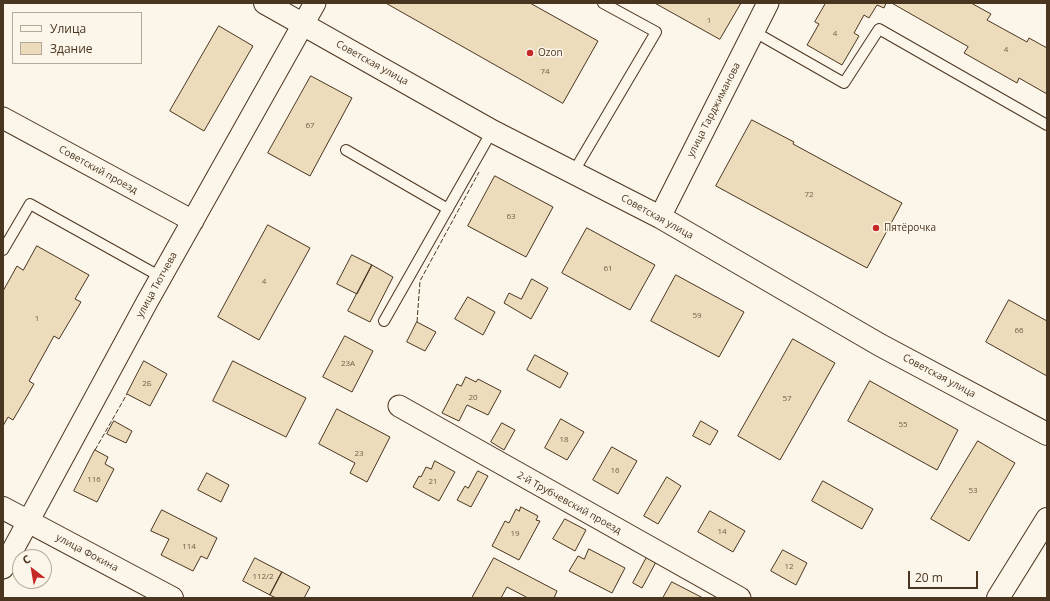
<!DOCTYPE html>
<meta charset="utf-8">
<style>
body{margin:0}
#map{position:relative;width:1050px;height:601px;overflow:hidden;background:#fbf6e9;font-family:"Open Sans",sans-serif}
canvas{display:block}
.frame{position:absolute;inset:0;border:4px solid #4a3520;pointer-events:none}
.legend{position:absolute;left:12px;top:12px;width:130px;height:52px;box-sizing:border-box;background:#fbf6e9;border:1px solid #b4a999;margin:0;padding:5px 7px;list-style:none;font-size:12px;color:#4a3520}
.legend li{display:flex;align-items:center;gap:8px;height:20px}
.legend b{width:20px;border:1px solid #b4a999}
.north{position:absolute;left:12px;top:549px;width:40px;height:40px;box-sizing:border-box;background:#fbf6e9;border:1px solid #b4a999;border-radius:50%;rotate:329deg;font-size:11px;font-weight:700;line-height:16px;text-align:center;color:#4a3520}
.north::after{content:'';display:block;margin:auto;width:14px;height:18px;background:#c62828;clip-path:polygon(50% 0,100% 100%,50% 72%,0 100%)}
.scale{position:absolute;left:908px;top:571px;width:70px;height:18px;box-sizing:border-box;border:2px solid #4a3520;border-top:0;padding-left:5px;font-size:12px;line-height:14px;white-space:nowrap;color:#4a3520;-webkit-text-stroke:3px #fbf6e9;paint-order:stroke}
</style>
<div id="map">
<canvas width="1050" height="601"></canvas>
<div class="frame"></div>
<ul class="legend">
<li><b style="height:5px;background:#fbf6e9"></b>Улица</li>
<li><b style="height:11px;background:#ecdcbc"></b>Здание</li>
</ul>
<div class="north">С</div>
<div class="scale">20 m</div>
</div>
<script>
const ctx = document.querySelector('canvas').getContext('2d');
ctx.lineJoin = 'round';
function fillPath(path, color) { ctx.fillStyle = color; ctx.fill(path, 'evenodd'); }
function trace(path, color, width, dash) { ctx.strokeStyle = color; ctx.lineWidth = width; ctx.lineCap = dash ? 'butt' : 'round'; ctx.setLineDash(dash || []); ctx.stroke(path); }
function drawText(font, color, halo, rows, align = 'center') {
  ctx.font = font + ' "Open Sans",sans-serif'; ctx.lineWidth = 3; ctx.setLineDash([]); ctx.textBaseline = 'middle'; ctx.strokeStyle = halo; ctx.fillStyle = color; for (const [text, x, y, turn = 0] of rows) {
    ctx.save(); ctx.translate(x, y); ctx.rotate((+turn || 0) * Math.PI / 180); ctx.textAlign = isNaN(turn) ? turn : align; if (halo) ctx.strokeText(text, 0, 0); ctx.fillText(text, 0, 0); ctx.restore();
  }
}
const building = new Path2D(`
 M386,3H530L598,41L563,103Z
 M655,3H741L720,39Z
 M826,3H886L884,8L877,5L869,18L864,15L854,33L859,36L842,65L807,45L819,24L815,22Z
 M892,3H971L991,14L987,20L1027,42L1029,38L1047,48V94L1019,78L1017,83L964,53L968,47Z
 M219,26L253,46L204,131L170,111Z
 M311,76L352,98L310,176L268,153Z
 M752,120L794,142L793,144L902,203L867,268L716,186Z
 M495,176L553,207L526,257L468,226Z
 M268,225L310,248L259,340L218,317Z
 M587,228L655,265L630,310L562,273Z
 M37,246L89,275L75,299L81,302L59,339L54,336L29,381L34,384L13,420L8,417L3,426V291L17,266L23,270Z
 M352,255L372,265L357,294L337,284Z
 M372,265L393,277L370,322L348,311Z
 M676,275L744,312L719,357L651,321Z
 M532,279L548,288L531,319L504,303L509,293L521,299Z
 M468,297L495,312L483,335L455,319Z
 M1009,300L1047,321V376L986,342Z
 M417,322L436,332L425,351L407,342Z
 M345,336L373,351L352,392L323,377Z
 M793,339L835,363L780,460L738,436Z
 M535,355L568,373L560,388L527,370Z
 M144,361L167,374L150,406L127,394Z
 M233,361L306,398L286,437L213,401Z
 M466,377L476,382L478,379L501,391L488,415L467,405L459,421L442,413L457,384L461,386Z
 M870,381L958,430L937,470L848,421Z
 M337,409L390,437L367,482L350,473L355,463L319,444Z
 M561,419L584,432L567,460L545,448Z
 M114,421L132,431L126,443L107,434Z
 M701,421L718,431L710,445L693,436Z
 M502,423L515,430L504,450L491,442Z
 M978,441L1015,463L969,541L931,519Z
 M612,447L637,461L618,494L593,480Z
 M95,450L108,457L105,464L114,469L97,502L74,491Z
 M435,461L455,472L439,501L413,487L419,476L421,477L426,467L431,469Z
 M478,471L488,476L471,507L457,500L465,486L468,488Z
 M207,473L229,485L221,502L198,490Z
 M667,477L681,486L658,524L644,516Z
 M823,481L873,509L862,529L812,501Z
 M521,507L538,516L536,520L540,521L519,560L492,546L505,521L509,523L516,509L519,511Z
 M162,510L217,538L207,559L201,556L193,571L161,555L169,539L151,531Z
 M710,511L745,531L733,552L698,532Z
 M565,519L586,530L575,551L553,539Z
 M589,549L625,568L612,593L569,571L578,556L584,559Z
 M783,550L807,563L796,585L771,571Z
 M647,557L656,562L642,588L633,583Z
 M255,558L282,572L270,595L243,581Z
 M494,558L557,591L554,598H528L507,587L501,598H472Z
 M282,572L310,587L304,598H276L270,595Z
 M672,582L703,598H663Z`);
fillPath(building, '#ecdcbc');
trace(building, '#4a3520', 1);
const lane = new Path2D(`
 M753,31L844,83L879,29L1047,125
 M346,150L448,209
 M573,173L656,32L603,3
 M3,250L30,204L161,277
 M384,321L492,131`);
const street = new Path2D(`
 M3,118L193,221
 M660,217L768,3
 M399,406L740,598
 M3,568L147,302L315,3`);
const secondary = new Path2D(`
 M265,3L492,131L660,217L880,345L1047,434
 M3,508L172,598
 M998,598L1047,519`);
trace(lane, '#4a3520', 12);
trace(street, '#4a3520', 23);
trace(secondary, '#4a3520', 24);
trace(lane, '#fbf6e9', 10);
trace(street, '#fbf6e9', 21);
trace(secondary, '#fbf6e9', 22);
trace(new Path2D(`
 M417,322L420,281L479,172
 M95,450L127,394`), '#4a3520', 1, [5, 2]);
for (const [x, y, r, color] of [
 [530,53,4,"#c62828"],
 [876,228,4,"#c62828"]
]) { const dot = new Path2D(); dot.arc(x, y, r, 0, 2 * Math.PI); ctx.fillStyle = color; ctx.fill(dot); trace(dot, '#fbf6e9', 1.5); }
drawText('8px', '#725f47', null, [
 ["1",709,21],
 ["4",835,34],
 ["4",1006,50],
 ["74",545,72],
 ["67",310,126],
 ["72",809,195],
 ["63",511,217],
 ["61",608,269],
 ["4",264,282],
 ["59",697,316],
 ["1",37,319],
 ["66",1019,331],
 ["23А",348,364],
 ["2Б",147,384],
 ["20",473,398],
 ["57",787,399],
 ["55",903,425],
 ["18",564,440],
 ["23",359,454],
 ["16",615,471],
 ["116",94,480],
 ["21",433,482],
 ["53",973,491],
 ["14",722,532],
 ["19",515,534],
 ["114",189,547],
 ["12",789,567],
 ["112/2",263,577]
]);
drawText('10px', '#4a3520', '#fbf6e9', [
 ["Ozon",538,53],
 ["Пятёрочка",884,228]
], 'left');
drawText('10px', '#4a3520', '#fbf6e9', [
 ["Советская улица",372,63,29],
 ["улица Тарджиманова",714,110,-63],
 ["Советский проезд",98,170,29],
 ["Советская улица",657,217,29],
 ["улица Тютчева",157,285,-61],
 ["Советская улица",939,376,28],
 ["2-й Трубчевский проезд",569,503,29],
 ["улица Фокина",87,553,28]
]);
</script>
